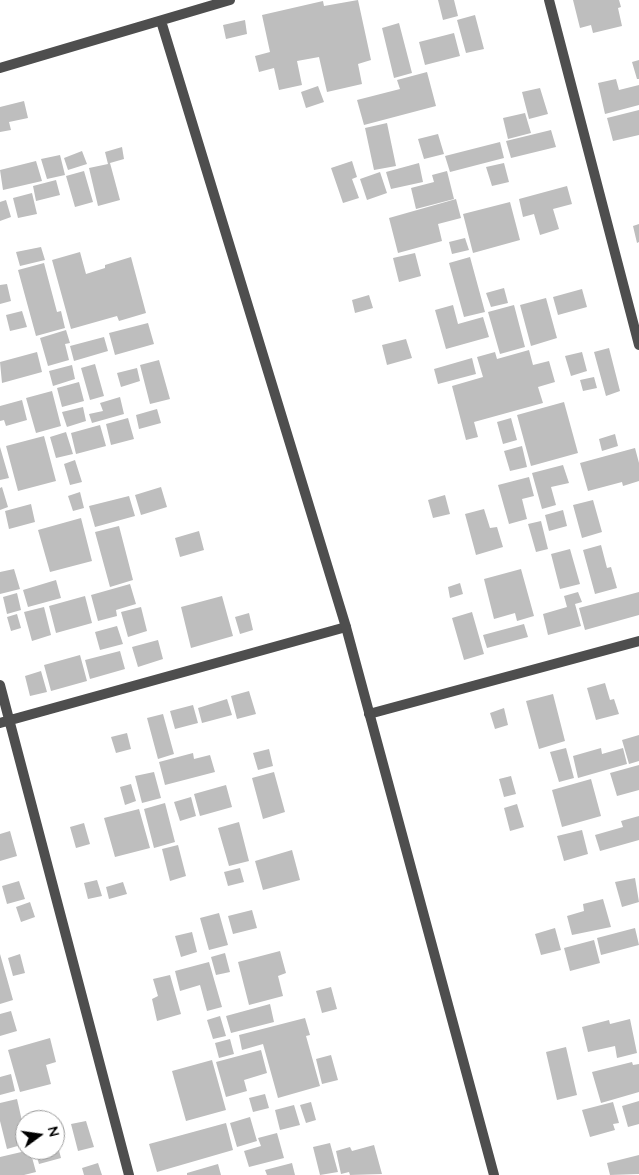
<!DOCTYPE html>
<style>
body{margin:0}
#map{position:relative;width:639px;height:1175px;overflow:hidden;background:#fff;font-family:Quicksand,sans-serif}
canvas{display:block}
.north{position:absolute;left:15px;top:1110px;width:50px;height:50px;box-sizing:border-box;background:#fff;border:1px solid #999;border-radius:50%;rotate:76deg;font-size:14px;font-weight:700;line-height:20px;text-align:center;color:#000}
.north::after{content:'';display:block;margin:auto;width:18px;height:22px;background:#000;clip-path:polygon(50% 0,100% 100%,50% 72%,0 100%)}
</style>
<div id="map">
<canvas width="639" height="1175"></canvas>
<div class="north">N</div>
</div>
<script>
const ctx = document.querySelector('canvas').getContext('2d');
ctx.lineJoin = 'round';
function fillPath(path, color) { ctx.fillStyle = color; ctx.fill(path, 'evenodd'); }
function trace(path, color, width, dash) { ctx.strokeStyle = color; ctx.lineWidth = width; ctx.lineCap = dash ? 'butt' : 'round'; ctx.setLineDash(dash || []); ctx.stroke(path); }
fillPath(new Path2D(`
 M358,0L371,60L358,64L362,84L327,92L319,57L297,61L302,85L279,90L274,68L259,72L255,56L270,52L262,15L323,1L324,6Z
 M438,0H454L458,16L443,20Z
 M573,0H619L621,7L618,8L622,26L593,33L591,25L580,28Z
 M475,15L484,49L466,53L457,20Z
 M245,20L247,34L226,39L223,25Z
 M399,23L412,73L394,78L382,28Z
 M454,33L460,56L425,65L419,42Z
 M639,60V79H637L632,62Z
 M427,72L436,106L364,125L357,100L400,89L397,80Z
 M616,79L619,90L639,85V105L605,114L598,83Z
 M318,86L324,102L306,108L301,92Z
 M540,88L548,114L529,119L522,92Z
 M24,101L28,118L9,122L11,130L0,132V107Z
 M639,110V135L613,141L607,118Z
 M525,113L531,133L508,139L503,118Z
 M387,123L396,166L374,170L365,128Z
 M551,130L556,147L511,158L506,141Z
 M438,134L444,154L424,159L418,139Z
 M500,142L504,158L450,172L445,156Z
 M122,147L124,159L110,163L120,200L98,206L89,168L108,164L105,152Z
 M82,151L87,164L68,170L64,158Z
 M60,155L65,175L47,179L41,159Z
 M36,161L42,181L3,190L0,170Z
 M352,161L357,177L352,179L359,198L343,203L331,168Z
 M419,163L423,182L391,189L386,172Z
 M504,163L509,182L492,186L486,167Z
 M84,171L93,202L75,207L66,176Z
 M447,171L454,199L416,209L411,188L434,182L432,175Z
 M380,172L387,193L367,200L360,179Z
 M56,180L60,195L36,201L33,186Z
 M567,186L572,204L553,209L559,229L540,235L534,214L523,217L519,199Z
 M32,193L37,214L18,218L13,198Z
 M456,199L461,218L438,224L442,241L398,253L389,218Z
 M6,200L11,217L0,221V202Z
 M510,202L520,240L473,253L463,214Z
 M639,224V242L637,243L633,226Z
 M465,238L469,250L452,254L449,242Z
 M41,247L45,260L20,266L16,252Z
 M80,252L86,274L105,268V265L131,257L146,313L119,321L117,316L71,329L52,260Z
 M415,253L421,276L399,282L393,258Z
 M470,257L485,312L464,317L449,263Z
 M44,263L57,312L61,311L65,328L36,336L18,270Z
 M7,284L11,301L0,304V285Z
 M504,288L508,303L491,307L486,293Z
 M582,289L587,307L558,315L553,297Z
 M369,295L373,308L355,313L352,300Z
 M546,298L557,338L531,346L520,305Z
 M453,305L458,324L483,317L489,337L446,349L435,310Z
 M514,305L525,347L500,354L488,312Z
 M22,311L27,327L10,331L6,315Z
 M148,323L154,344L115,355L109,333Z
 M66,330L70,343L65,344L69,360L48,366L40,338Z
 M104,337L108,351L74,361L70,346Z
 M406,339L412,358L387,365L382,345Z
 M609,348L620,391L606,396L594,352Z
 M529,350L533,365L549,361L555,382L538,387L543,403L474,422L478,437L466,440L452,386L483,377L477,357L495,352L497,359Z
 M37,352L42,372L2,383L0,362Z
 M582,352L587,371L571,376L565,356Z
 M472,358L476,374L438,384L434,369Z
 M159,360L170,399L150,404L140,365Z
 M95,364L104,396L90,400L81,368Z
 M72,365L75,379L53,386L49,371Z
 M137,368L140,381L121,387L117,373Z
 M594,377L597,388L583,391L580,380Z
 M79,382L84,401L62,407L57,388Z
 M52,391L61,426L36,433L26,398Z
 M120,397L124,414L92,423L89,414L103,411L100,403Z
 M22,400L27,420L6,426L4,420L0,421V406Z
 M564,402L578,453L531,466L517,415Z
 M83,407L86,421L67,427L62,412Z
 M157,409L161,423L139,429L136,415Z
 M128,418L134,439L111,445L106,424Z
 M511,418L517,440L503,444L497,422Z
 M100,425L106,446L76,454L71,433Z
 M66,432L73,454L56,458L50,437Z
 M615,434L618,446L602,451L599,439Z
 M44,436L56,481L18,491L6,446Z
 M522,446L527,467L510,471L504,451Z
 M0,447L9,478L0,480Z
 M635,448L639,463V481L623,486L622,482L588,491L580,463Z
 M75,460L82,482L70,485L64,464Z
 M563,465L569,483L551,487L556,505L542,509L532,473Z
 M529,477L534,496L522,499L527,519L509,524L498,485Z
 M2,487L8,507L0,510V488Z
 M161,487L167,507L141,515L135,495Z
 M80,492L84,508L73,511L68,496Z
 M445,495L450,514L433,518L428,500Z
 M129,496L135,516L95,527L89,506Z
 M593,500L602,532L582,538L573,505Z
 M31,504L35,522L9,529L5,511Z
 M484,509L490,528L497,527L503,547L476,555L465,514Z
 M563,510L567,526L549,531L545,515Z
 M81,518L92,561L50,572L38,530Z
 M541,521L548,549L536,552L528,524Z
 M119,526L133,580L110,587L95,532Z
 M199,531L204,550L180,557L175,538Z
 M601,545L607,568L611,567L617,588L595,594L583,550Z
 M570,549L580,584L560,589L551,554Z
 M14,569L20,589L0,594V572Z
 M521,569L534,616L517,621L515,613L494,619L484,579Z
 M56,580L61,598L28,607L23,590Z
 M460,583L463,594L450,598L448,587Z
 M130,584L136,604L116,610L117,616L98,621L91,595Z
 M578,592L582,602L575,604L581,626L548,635L543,614L567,607L564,596Z
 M639,592V615L585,630L579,608Z
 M17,593L21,610L7,614L3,597Z
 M85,596L92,623L56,633L49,606Z
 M222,596L233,636L191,648L181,607Z
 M44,607L51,635L32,641L24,612Z
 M141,607L147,631L128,637L121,612Z
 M472,612L484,654L464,660L452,618Z
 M249,613L253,630L240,634L235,617Z
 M17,614L21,628L11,631L7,617Z
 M524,624L528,637L487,648L483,635Z
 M117,626L123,644L100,650L95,632Z
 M158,640L163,659L138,667L132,647Z
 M120,651L125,669L90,679L85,660Z
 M80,655L87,681L51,691L44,665Z
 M41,671L47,692L30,696L25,676Z
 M605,683L610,700L614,699L619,714L596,720L587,688Z
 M249,691L256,714L237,719L231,696Z
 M553,694L565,741L539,749L526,701Z
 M227,699L232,715L202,723L198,708Z
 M193,705L198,723L175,729L170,711Z
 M504,708L508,725L495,729L490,713Z
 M163,714L174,754L158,759L147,718Z
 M127,733L131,749L116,753L111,737Z
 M639,735V761L629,764L622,740Z
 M566,748L574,778L559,782L550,752Z
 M601,748L602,754L623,748L627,764L578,778L573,756Z
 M269,749L273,766L258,770L253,753Z
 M193,753L194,759L210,755L215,772L165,785L159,762Z
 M639,765V790L617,796L610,773Z
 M154,772L161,798L142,803L135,776Z
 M274,772L285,812L263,819L252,778Z
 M511,776L516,794L504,797L499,779Z
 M591,779L601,816L562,827L552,790Z
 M131,784L136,801L125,805L120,787Z
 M226,785L232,807L200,816L194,794Z
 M191,797L196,816L180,821L174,802Z
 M165,803L175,842L154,848L144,809Z
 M517,804L524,827L510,831L504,808Z
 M139,809L150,848L115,857L104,818Z
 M639,816V840L600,851L595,835L623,827L621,821Z
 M239,822L249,861L229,866L218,828Z
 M84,823L90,844L76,848L70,827Z
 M582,830L588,854L564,861L557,836Z
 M10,831L17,856L0,861V834Z
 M178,845L186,876L170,881L162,849Z
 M292,850L300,880L263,890L255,861Z
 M240,868L244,882L228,886L224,872Z
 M635,878L639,902L622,907L615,882Z
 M97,880L102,896L88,899L84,883Z
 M19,881L25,899L7,904L2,886Z
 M123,882L127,894L109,899L106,887Z
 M603,899L611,927L572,935L567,916L584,911L583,904Z
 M30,902L35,917L21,922L16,907Z
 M252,910L257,928L233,934L228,916Z
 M219,913L228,945L209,950L200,918Z
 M555,928L561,950L541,955L535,934Z
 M635,928L639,945L601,955L597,938Z
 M192,932L197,952L181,957L175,936Z
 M594,940L600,963L570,971L564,948Z
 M280,951L286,973L278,976L283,996L249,1005L238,962Z
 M225,953L230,972L216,975L211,957Z
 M0,954L13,1000L0,1004Z
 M20,954L25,973L13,976L8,958Z
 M209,962L222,1007L207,1011L200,985L180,991L175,971Z
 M170,975L181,1014L157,1021L152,999L158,996L153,979Z
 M331,987L337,1009L322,1013L316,991Z
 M270,1004L274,1022L231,1033L226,1016Z
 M11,1011L17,1031L0,1036V1014Z
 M220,1016L226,1036L213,1039L207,1020Z
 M305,1018L310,1035L306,1036L320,1086L278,1098L263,1044L242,1050L239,1035Z
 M630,1019L637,1053L617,1058L615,1046L588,1052L582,1027L609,1020L610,1024Z
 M50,1038L56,1062L46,1065L51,1084L20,1092L8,1050Z
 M230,1039L234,1054L219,1058L215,1043Z
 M566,1047L577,1095L557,1100L546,1052Z
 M261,1050L267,1073L244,1080L247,1091L226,1097L216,1062Z
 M331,1055L338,1080L322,1084L316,1059Z
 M212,1060L226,1110L186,1121L172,1071Z
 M632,1062L633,1065L639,1064V1092L601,1103L592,1072Z
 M11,1074L15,1091L0,1095V1077Z
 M265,1094L269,1108L253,1112L249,1098Z
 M17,1099L25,1134L19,1135L21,1145L7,1149L0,1121V1103Z
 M639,1101V1124L628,1127L622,1106Z
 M311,1102L316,1120L306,1123L300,1105Z
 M613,1102L619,1123L613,1124L615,1130L590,1137L582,1110Z
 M294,1105L300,1125L280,1130L275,1110Z
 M250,1117L257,1141L237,1147L230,1123Z
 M86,1121L94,1147L78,1151L71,1124Z
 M226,1123L233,1150L157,1172L149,1144Z
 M277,1133L284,1158L249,1167L244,1151L261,1146L258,1138Z
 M56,1139L61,1158L39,1164L35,1150H55Z
 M330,1143L338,1172L320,1175L313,1147Z
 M374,1145L382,1174L350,1175L349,1172L341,1174L336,1151L350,1147L352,1151Z
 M30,1150L36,1172L24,1175H0V1157Z
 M639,1155V1174L610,1175L607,1163Z
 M98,1163L102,1175H84L82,1168Z
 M292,1163L295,1175H267L265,1170Z
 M218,1164L221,1175H187V1173Z`), '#bebebe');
trace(new Path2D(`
 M549,0L639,345
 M0,685L129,1175
 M369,714L639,641
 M0,723L346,627`), '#4e4e4e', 10);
trace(new Path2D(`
 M161,21L346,627L494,1175
 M0,68L230,0`), '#4e4e4e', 10);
</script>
